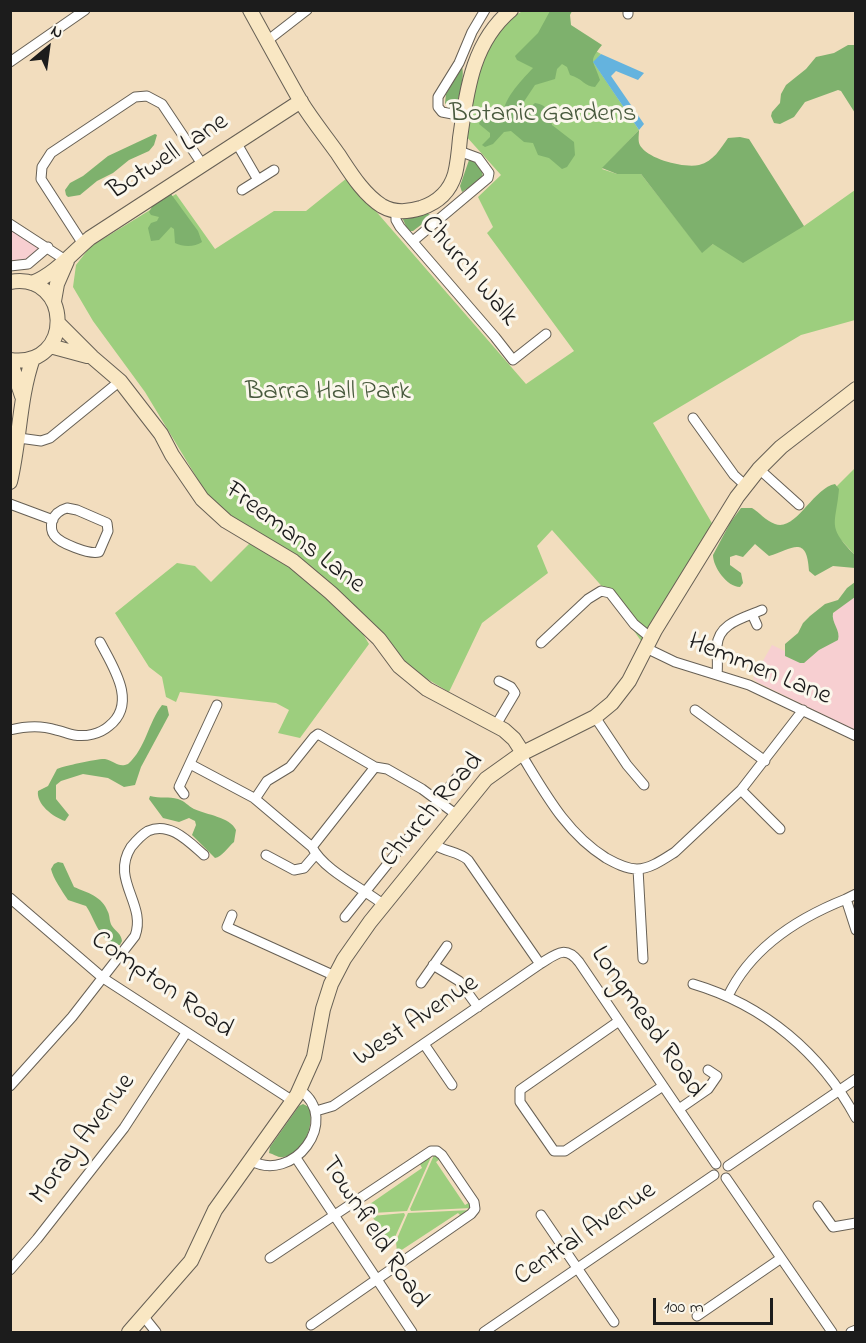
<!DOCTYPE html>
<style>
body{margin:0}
#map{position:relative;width:866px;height:1343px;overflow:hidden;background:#f2ddbe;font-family:"Indie Flower",sans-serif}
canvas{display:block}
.frame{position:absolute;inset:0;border:12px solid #1c1c1c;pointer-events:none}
.north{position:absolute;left:18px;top:18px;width:60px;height:60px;-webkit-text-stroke:4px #fbf7ec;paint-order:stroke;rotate:29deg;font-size:16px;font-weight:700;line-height:24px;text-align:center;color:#1c1c1c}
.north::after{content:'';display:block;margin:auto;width:21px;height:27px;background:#1c1c1c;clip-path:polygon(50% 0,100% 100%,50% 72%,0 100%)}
.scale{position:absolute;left:653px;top:1298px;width:120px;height:27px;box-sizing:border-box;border:3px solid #1c1c1c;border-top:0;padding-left:8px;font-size:18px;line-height:21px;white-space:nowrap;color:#1c1c1c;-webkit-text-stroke:4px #fbf7ec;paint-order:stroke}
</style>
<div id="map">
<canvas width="866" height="1343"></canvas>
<div class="frame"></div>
<div class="north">N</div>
<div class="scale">100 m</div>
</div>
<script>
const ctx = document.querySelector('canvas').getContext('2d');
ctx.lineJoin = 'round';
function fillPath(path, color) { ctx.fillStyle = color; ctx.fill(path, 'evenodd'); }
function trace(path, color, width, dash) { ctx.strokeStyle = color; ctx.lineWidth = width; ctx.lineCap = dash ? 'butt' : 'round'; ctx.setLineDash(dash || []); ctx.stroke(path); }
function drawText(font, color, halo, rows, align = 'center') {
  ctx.font = font + ' "Indie Flower",sans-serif'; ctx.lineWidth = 6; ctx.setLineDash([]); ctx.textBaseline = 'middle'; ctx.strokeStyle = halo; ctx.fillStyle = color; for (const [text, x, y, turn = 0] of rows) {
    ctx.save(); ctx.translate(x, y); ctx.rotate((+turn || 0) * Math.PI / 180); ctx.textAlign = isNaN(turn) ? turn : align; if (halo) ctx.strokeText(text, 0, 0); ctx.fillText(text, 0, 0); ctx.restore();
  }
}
fillPath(new Path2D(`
 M18,231L42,247L28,261H11V232Z
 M855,592V730L757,682L753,678L772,645L791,654Z`), '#f7cfd1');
fillPath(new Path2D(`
 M523,11H560L578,41L601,54L594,63L639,130L602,169L617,174H641L702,252L713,244L804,226L855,190V320L801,335L653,423L716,530L646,648L606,591L552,530L537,546L548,573L482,623L449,692L402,664L373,629L242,526L206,493L145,392L93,321L73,287L76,265L90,247L176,194L215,249L274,211H306L347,178L526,384L574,351L487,233L493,227L478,197L501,175L465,135L471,90L495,32L513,16Z
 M855,468V555L813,510Z
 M250,543C291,567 346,600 369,644L300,738L278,733L289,710L276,703L180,692L176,702L166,697L162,677L149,667L115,613L177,563L195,566L211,582Z
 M432,1155L407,1211L372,1213L367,1206L422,1168L419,1162Z
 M434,1155L440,1159L436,1162L465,1205L470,1202L471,1208L411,1211L410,1209Z
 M471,1210L462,1217L458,1213L397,1253L396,1241L408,1213Z
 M404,1213L405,1215L391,1246L372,1216Z`), '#9dce7e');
fillPath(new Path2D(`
 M550,11H572L570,15L571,25L602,45C588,63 593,58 600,80L595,87C585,87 582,78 570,75L567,67L562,64L557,69L555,79L535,85L523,103L528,109L535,103C548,105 550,113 552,125L574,142L575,155L567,167L562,169L549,158L538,155L533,143L524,142L511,131L504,132L493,144L485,147L482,145L490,137V133L479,124L482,116L486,113L502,119C503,99 519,83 533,68L517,60L515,56L538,33Z
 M848,45H855V113L841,91L838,90L805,102L794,117L780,124L774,123L771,116L772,112L780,103L781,94L786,85L806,69L816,57L834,53Z
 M462,67C465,76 459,100 454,109L449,108L445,103L446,94Z
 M639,130C639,136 637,143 642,148C652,160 684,168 699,165C714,161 720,149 728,138L740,137L749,139L804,226L743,263L713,244L702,253L641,174H617L602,168Z
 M155,134L157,135L154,145L149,151L129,160L113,173L97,181L80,195L68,197L66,195L65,190L70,183L83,176L108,156Z
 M469,160C478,160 485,171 482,179L462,192L460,186Z
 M171,194L198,231L202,242C195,247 183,247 175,243L174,229L171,227L159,240L151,241L148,228L151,223L157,221L159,217L151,215L149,212L153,205Z
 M427,213L430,215V218L413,231H408L402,217Z
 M835,484L839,489C836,525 826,526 855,555V568L833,566L815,576L809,571C807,533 791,550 769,556L755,544L743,557L736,555L730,557V565L741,573L743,583L740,587C727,587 713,567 713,555L730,523L741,508H752C759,512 766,521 775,524C796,532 813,488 835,484Z
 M855,582V597L833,613C831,623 841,630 838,640L819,650L804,663H800L785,656V644L798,633L803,623L810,616L825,604L838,600L847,588Z
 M162,705L167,706L169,715L141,767L135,785L124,787L108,778L83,774L61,781L56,785V799L69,815L65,821C53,817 36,804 38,791L48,786L57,769C63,766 100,758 105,759C115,761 118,768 128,764C146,748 148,723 162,705Z
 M150,796C160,799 169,796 178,799C185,801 188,806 194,809C207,815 230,817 236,830L234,842C228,847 222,857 215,858L192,835L196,825L195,821L189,818L179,822L163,818L149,799Z
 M58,862L63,863L74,887C88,893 102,896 108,912C110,916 109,921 112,926C116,932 121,933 122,941L120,945C101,946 95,919 86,906L68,900C62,891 53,878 51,869L54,864Z
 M303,1104L309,1107C315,1125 304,1154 283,1157C278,1158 274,1154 269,1153L270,1147L299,1106Z`), '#7eb16d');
fillPath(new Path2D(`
 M601,54L644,73L638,80L616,71L611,76L644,124L639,130L593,62Z`), '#64b3de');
const street = new Path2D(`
 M628,10V14
 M267,41L307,10
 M10,62L85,10
 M463,116L442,112L438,107V97L459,63L472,32L485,10
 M236,142L258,180
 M242,190L274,170
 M396,211V220L400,227L495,337L513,360L546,334
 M10,224L67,261
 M413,241L488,178L489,173L478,158L459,151
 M83,244L41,179L42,167L51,153L135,97L147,96L162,104L202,164
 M10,266L28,264L48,247
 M693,418L734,475L746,486
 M19,438L41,441L50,438L120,381
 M759,469L799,505
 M10,504L53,520
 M67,508L77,510L107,523L108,531L99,552C90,555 59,543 54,535C51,531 51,526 52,521C55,513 60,510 67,508Z
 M752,614L757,625
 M541,643L588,599L601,591L610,593L634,624L651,638
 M646,648L675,662L749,685L856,736
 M717,675C718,665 717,656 717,646C718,623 744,618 762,610
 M695,710L765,761
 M595,717L627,765L644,785
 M496,725L515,693L511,687L499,681
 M10,730C26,726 41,725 56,730C62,731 68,734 74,735C86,737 100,734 109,726C138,703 113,667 100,642
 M521,754C545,793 566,833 606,858C615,863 626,869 637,869C650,869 664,859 675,852L741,790L803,710
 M190,764L254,798L312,847C324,871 363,888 384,905
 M741,790L780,829
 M184,794L179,787L217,705
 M255,799L267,781L290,767L314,737L318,734L375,767L387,769L422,789L457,815
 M434,844C444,852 458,851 468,860L540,964
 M312,847L375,767
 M266,855L294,870L304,868L316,854
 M638,869L643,959
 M856,894L846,899L856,930
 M10,898L103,978L293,1101
 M232,915L227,927L335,976
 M345,917L459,775
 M433,965L459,981L478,1007
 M421,983L447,946
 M693,984C764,1005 821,1053 856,1118
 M728,996C751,948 798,918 846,899
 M619,1021L520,1090V1102L554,1151H565L663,1086
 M424,1044L452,1085
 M10,1086L72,1017L135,936C147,904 110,880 131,847C136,841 141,835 148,831C170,821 189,842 204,855
 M679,1109L708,1089L717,1076L708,1070
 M316,1111L333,1106L540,964C555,955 565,944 579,962L716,1164
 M296,1158L412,1332
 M250,1160C293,1185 342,1120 300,1090
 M728,1166L856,1079
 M726,1178L832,1332
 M818,1206L833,1227L856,1223
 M541,1215L614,1322
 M270,1258L431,1151H437L442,1155L474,1202L475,1209L471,1214L311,1325
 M10,1270L37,1239L124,1128L186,1033
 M697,1316L780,1259
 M144,1317L156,1332
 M484,1332L714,1175
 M851,1332L856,1330`);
const secondary = new Path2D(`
 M250,10C267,41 284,72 301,102C312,120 326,137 338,154C350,172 363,194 382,206C394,213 408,212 421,208C439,202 450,191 455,174C458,162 459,150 460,138C467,90 472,43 511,10
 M10,282C72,271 75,369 10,360
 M32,283C55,274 71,254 90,238L301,101
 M54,301L57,284L67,261
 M59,324L92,357L120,381L161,434L172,455L202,499L226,521L293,561L331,593L379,639L399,666L427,689L504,730L514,739L523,753
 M50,346L87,356
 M10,360L22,396
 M10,482C20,440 19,398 33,358
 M129,1332L191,1261L215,1210L297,1095L314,1057L323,1009L331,984L344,959L370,922L486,779L521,754L595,717L612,703L629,681L655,630L737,497L759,469L781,447L856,389`);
trace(street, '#676055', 11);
trace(secondary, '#676055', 16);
trace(street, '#fff', 9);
trace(secondary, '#f9e7c3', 14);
drawText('27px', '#495a3e', '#fbf7ec', [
 ["Botanic Gardens",543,116],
 ["Barra Hall Park",328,394]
]);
drawText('27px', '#1c1c1c', '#fbf7ec', [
 ["Botwell Lane",169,158,-33],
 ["Church Walk",468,272,50],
 ["Freemans Lane",294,539,37],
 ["Hemmen Lane",759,671,22],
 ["Church Road",433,811,-49],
 ["Compton Road",161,986,35],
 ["West Avenue",417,1022,-34],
 ["Longmead Road",646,1023,55],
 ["Moray Avenue",84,1140,-53],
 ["Townfield Road",373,1233,57],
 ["Central Avenue",586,1235,-34]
]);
</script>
